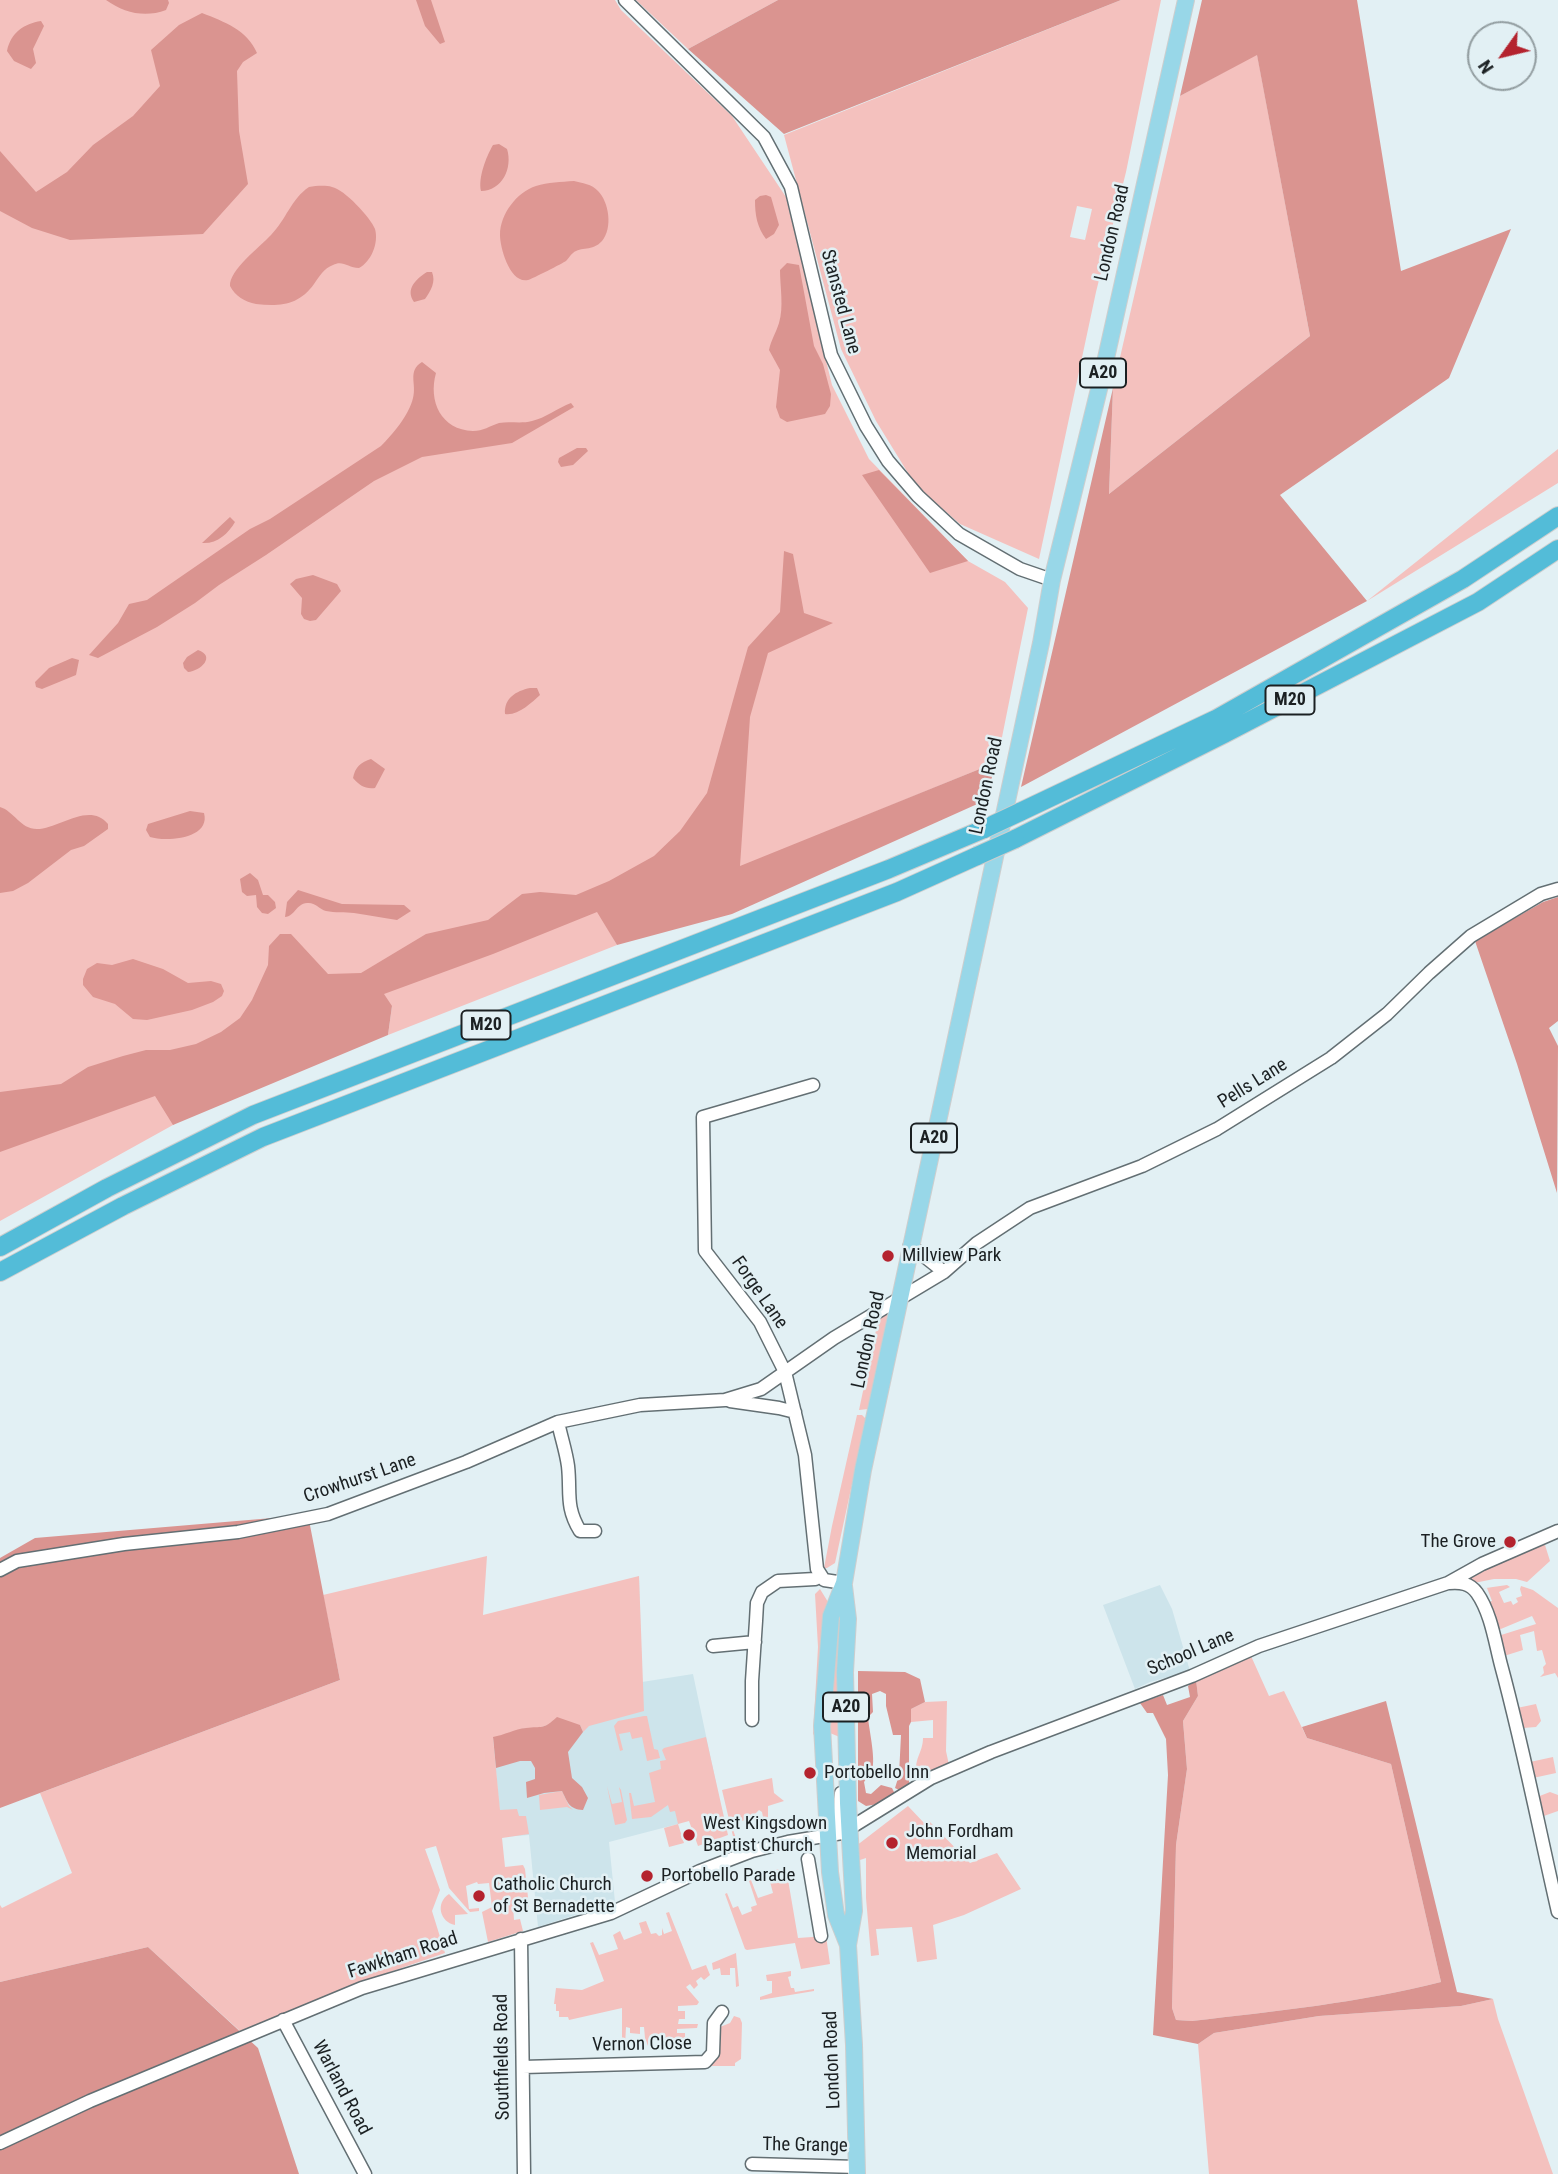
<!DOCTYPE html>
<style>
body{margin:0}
#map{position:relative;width:1558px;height:2174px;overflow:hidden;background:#e2f0f4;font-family:"Roboto Condensed",sans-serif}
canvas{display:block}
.north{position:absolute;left:1467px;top:21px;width:70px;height:70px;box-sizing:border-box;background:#e2f0f4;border:2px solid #929da0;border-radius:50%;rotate:236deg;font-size:19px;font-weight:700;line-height:28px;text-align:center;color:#1b2022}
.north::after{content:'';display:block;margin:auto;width:24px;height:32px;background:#b4232e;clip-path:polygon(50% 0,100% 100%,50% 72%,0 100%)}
</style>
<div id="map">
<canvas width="1558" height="2174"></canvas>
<div class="north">N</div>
</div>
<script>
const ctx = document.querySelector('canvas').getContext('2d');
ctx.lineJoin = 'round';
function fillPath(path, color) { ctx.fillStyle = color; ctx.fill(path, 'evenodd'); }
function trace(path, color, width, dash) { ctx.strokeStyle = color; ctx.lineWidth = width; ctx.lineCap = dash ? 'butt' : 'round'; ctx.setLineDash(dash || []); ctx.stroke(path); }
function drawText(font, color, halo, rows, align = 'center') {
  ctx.font = font + ' "Roboto Condensed",sans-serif'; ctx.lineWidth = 5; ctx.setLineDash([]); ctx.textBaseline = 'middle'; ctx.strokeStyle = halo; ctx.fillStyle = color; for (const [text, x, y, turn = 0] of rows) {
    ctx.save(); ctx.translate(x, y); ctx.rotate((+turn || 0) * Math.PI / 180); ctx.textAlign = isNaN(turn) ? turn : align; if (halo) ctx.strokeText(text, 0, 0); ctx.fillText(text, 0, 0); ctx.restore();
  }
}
fillPath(new Path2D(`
 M639,1576L642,1682L693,1674L717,1788L695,1794L678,1824L609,1842L615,1902L538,1927L529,1835L502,1837L494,1750Z
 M1160,1585L1172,1609L1190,1671L1150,1682L1135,1689L1103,1605Z`), '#cde4eb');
fillPath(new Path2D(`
 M0,0H615L621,10L732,116L786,197L832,385L869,459L968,561L1005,582L1028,608L997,762L740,867L599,913L617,945L388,1035L392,1006L260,1025L240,1083L173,1125L0,1221Z
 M636,0H778L688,49Z
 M1121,0H1161L1126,172L1096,292L1039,559L960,524L916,486L876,421L841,349L784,135ZM1077,206L1092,209L1085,240L1070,237Z
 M1257,54L1310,336L1109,494L1113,388L1180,96Z
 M1558,449V483L1367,601Z
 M886,1314L888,1317L868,1409L859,1410L879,1316Z
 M857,1415H862L866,1419L835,1563L827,1568H824L832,1526Z
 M1540,1542L1545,1545L1550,1561L1527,1582L1516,1579H1494L1474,1583L1468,1581V1577Z
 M487,1556L483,1615L639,1576L644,1711L589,1726L583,1732L580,1725L550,1724L537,1729L526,1728L493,1738L500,1810L517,1809L519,1816H526L529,1834L502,1838L505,1867L523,1865L525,1869L529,1907L517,1908L516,1904L513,1905L514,1920L520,1919L523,1931L488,1942L482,1912L492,1907L489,1883L478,1884L477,1882L466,1886L469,1909L479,1908V1911L470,1912L449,1888L436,1846L425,1849L440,1890L432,1911L445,1953L358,1983L309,2004L240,2031L148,1947L0,1982V1905L2,1908L72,1873L40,1793L340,1680L323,1595Z
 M1507,1585L1510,1587L1499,1592L1504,1603L1511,1601L1513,1605L1518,1602L1516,1598L1522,1596L1520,1589L1521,1586L1533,1590L1558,1608V1678L1555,1673L1540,1677L1544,1673L1543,1667L1546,1664L1542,1650L1537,1651L1534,1631L1520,1635L1523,1650L1504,1656L1498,1636L1536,1624L1532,1616L1496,1631L1487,1603L1492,1601L1487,1588L1479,1589Z
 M820,1589L828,1602L815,1733L813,1735L818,1647L815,1594Z
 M837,1638L842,1738L830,1733Z
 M1251,1656L1269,1696L1284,1691L1307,1738L1391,1764L1441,1982C1359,2003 1276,2011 1192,2021L1176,2020L1172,2008L1176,1845L1187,1769L1183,1721L1198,1696L1196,1680Z
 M947,1701L946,1751L949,1765L926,1775L917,1776C913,1759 923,1753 923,1738H933V1720L911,1722V1709L925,1702Z
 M1536,1704L1541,1721L1536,1727L1523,1728L1517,1708Z
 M644,1716H647L654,1749L658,1750L660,1758L647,1761L642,1737L632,1739L630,1732L619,1734L623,1750L620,1751L614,1726L618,1721Z
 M706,1737L728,1835L698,1846L689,1821L678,1824L684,1843L669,1847L664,1828L678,1824L675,1811L670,1812L668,1805L651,1817L632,1819L629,1793H631L634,1806L655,1802L649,1773L661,1769L660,1761L666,1760L662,1750L664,1748Z
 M1553,1757L1556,1773L1533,1778L1530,1762Z
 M772,1778L774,1793L784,1801L768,1806V1821L764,1822L762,1812L759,1810L755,1814L756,1817L731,1824L738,1844L747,1848L736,1849L722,1790Z
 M607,1786L612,1804L622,1802L619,1787L621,1790L627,1820L625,1823L615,1825Z
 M562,1791L569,1806L573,1810L567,1807L540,1810L539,1795Z
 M1550,1792L1558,1795V1811L1541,1817L1537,1797Z
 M908,1806L925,1824L929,1821L970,1863L997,1853L1021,1889L964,1915L933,1925L937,1959L917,1962L912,1927L876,1929L879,1955L871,1956L866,1898V1858L860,1860V1873L856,1846Z
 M786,1868L798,1938L826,1936L830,1964L801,1969L795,1943L747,1950L745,1949L725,1894L727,1893L733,1908L738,1906L742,1915L752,1911L751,1907L757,1905L749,1881L751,1880L758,1898L773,1893L768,1874L771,1873L770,1871Z
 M449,1894L468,1914L455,1915V1925C440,1922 435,1903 449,1894Z
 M669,1912L692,1970L706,1965L710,1975L704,1980L701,1977L696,1981L698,1985L694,1989L690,1984L686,1987L699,2002L697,2005L678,2006V2011H685V2019H679L678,2024H698L697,2028L677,2029V2033H685V2038H649L648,2046L645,2038L644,2027H640V2034L630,2033V2028L626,2027L625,2046H622V2008L569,2020L568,2017H559V2011H556V2004H554L556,1988L582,1990L604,1981L590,1943L593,1942L599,1955L618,1949L613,1935L620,1931L624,1940L642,1933L639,1923L646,1921L651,1934L656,1933L659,1936L662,1935V1928L664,1934L672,1931L666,1913Z
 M736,1953L739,1986L736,1987L735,1968H730V1975H721L720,1968L713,1970L712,1963Z
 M791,1971V1976L788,1977L791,1988H794L795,1992L814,1989V1991L760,2000V1997L772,1993V1981H767L766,1975Z
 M1493,1999L1498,2019L1553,2174H1209L1198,2044L1214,2033L1319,2016L1461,2006Z
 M734,2016L740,2018L742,2023L741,2059L735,2063V2066H706L720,2027L730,2023Z`), '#f4c1be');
fillPath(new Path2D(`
 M106,0H168L169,3L166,10C145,18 124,13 106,0Z
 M416,0H431L445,42L440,44L425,26Z
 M778,0H1121L784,134L688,49Z
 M1202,0H1357L1401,271L1511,229L1449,378L1280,495L1367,601L1021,787L1113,388L1109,494L1310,336L1257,55L1180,96Z
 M202,13C225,22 247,30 257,53L243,62L237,71L239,131L248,184L203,234L70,240L32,228L0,211V151L36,192L67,172L93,145L133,116L160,86L151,50L179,25Z
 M41,21L44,26L33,49L36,63L31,69L14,61L7,51C11,32 24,24 41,21Z
 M499,144L507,149C513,168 502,191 481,191C478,178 486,157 493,145Z
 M766,195L771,197L779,225L774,234L766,239C757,227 755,215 755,200L760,196Z
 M787,263L799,265L814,346L823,364L831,394L830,406L825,414L787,422L780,418L776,407L780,370L769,350C771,340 776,333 779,323C784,307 780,287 780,270Z
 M427,272H432C436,282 431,290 425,299L414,302C405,289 416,279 427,272Z
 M422,362L436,373C428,401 441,430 473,431C483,431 490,426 499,423C510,421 521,424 532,421C545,418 558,408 571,403L574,407L512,443L422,457L374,481L266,555L219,585L195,603L157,627L98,658L89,655L118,623L129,604L147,600L250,529L270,519L381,446C393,434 409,415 413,398C417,384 407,371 422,362Z
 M577,448H586L588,451L573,465L561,467L558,462L559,458Z
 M879,470L968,561L930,573L862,475Z
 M230,517L235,522C228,534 217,544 202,543Z
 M784,551L793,554L804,613L833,623L768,653L750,717L740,866L997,762L984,801L732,914L617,945L597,912L493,954L384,994L392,1006L388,1035L173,1125L155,1096L0,1152V1092L61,1084L88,1067L123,1056L146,1050H170L196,1044L221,1032L240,1018L252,1000L268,965L269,946L280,934H291L328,974L361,973L426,934L488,920L522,894L540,892L576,895L609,881L654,856L680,831L707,793L748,647L780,612Z
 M313,575L337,584L341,591L316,620L310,621L304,619L301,614L302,598L290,584L296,579Z
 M198,650C216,656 201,671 188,672L184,668L183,663L187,657Z
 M72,658L79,660L76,675L42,689L36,687L35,682L49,668Z
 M530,688H537L540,695C531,703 518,716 505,714C504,698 516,691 530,688Z
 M371,759L385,769L375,788C365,789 360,786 353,778C355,767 361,762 371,759Z
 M0,807C14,811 20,829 37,829C59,829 89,801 108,824V829L84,846L71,850L28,883L13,891L0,893Z
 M190,811L204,813C211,839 166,842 150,837L146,830L148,824Z
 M250,873L258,880L263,895H268L275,902L276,908L268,914L262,913L257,907L256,895L247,896L242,892L240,879Z
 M298,890L342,904L404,905L411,911L397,920C382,918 369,915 354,913C345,912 335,913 326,911C319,909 315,902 307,903C296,904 295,916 285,917L287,902Z
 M1558,897V1021L1549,1028L1558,1046L1557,1193L1517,1064L1475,941L1543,902Z
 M308,1515L340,1680L0,1808V1558L35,1538Z
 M858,1671L905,1672L920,1679L925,1702L911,1709V1722L909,1726V1786L899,1790L895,1788L899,1775L901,1735H893L886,1706V1694L880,1691L872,1694L873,1712L868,1717C869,1731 877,1762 871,1773C869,1776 866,1779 864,1782L866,1793L871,1794L881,1785L892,1788L895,1794L878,1804L866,1806L858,1801Z
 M1196,1680L1198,1696L1183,1721L1187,1769L1176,1845L1172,2008L1176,2020L1192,2021C1276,2011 1359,2003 1441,1982L1391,1764L1307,1738L1302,1727L1386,1701L1457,1992L1493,1999L1461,2006L1319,2016L1214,2033L1198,2044L1153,2035L1168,1775L1166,1739L1153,1713H1147L1140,1703L1163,1695L1167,1705L1190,1697L1188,1686Z
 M557,1717L580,1725L583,1732L568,1752L572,1778L582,1787L588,1798L583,1810C569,1809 568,1803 562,1791L544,1793L527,1798L526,1782L535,1779V1768L531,1761H520L496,1768L493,1737C504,1735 515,1729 526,1728C542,1726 543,1730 557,1717Z
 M148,1947L258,2048L299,2174H0V1982Z`), '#da9490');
fillPath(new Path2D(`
 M574,181C582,183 592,184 598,191C609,202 613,228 602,241C592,252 581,246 573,253C570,255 569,258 566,261C563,263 532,279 528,280C510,284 500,248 500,235C500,214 517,192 536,186C548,182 561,182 574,181Z
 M309,187C316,186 325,185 332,187C344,189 371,218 375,229C379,243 371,262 359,268C348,268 343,260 333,265C324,268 319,277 314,284C299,305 280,307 256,304C245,302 235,296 230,286C229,270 260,247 271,235C286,220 291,199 309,187Z
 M133,959L163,969L188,983L211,981L221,984L224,991L222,996L213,1002L192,1010L147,1020L133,1019L115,1004L93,997L83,985V979L87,969L97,963L112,965Z`), '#de9793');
const minor = new Path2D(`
 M625,0L764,137L791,187L831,355L866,426L888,461L918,496L959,534L1020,569L1052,580
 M813,1085L703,1117L705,1251L760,1322L785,1372L805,1455L817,1569L824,1580L844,1583
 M910,1245L944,1272
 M730,1401L779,1408L795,1412
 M558,1422C561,1437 566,1451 568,1466C571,1493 565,1506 580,1531H595
 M0,1570L17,1561L124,1544L238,1532L328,1514L466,1462L558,1422L640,1405L725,1400L761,1389L834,1338L944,1272L977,1243L1030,1208L1142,1166L1217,1129L1331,1058L1387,1014L1429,973L1471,936L1541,894L1558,889
 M1449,1583C1460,1582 1470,1583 1477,1593C1491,1613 1495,1642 1501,1665C1523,1746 1539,1829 1558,1912
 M713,1646L755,1642
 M752,1720V1681L756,1621L757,1603L762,1592L778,1581L815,1579L820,1576
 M832,1836L840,1816L841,1793
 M808,1859L821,1936
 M521,1939L524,2174
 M283,2020L365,2174
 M523,2067L705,2062L713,2053L714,2023L722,2012
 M0,2143L90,2101L362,1988L611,1913L700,1871L752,1851L788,1842L842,1833L931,1778L991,1752L1192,1676L1259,1646L1448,1583L1482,1564L1558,1531
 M752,2164L857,2167`);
const major = new Path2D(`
 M844,1586L848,1619L845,1672L848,1803L854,1911L848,1945L854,2045L857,2174
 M848,1945L836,1915L830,1872L822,1726L831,1616L844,1583L863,1470L1041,643L1052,580L1100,385L1186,0`);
const highway = new Path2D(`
 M1020,812L1216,719L1463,579L1558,516
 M1015,839L1224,734L1478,602L1558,549
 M0,1247L107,1188L253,1115L889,869L984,829
 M0,1272L123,1206L263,1137L897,892L977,856`);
trace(minor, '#636f73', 15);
trace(major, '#cdcece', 18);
trace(highway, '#cdcece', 20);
trace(minor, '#fff', 12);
trace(major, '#98d7e8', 16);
trace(highway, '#53bcd8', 18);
const highwayBridge = new Path2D(`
 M984,829L1020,812
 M977,856L1015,839`);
trace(highwayBridge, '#cdcece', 20, []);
trace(highwayBridge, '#53bcd8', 18);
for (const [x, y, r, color] of [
 [888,1256,7,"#b4232e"],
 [1510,1542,7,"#b4232e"],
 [810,1773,7,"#b4232e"],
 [689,1835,7,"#b4232e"],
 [892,1843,7,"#b4232e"],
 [647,1876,7,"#b4232e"],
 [479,1896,7,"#b4232e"]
]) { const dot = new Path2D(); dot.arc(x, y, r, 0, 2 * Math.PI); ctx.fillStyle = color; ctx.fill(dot); trace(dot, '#e2f0f4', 2.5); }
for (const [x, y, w] of [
 [1103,373,46],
 [1290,700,49],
 [486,1025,49],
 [934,1138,46],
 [846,1707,46]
]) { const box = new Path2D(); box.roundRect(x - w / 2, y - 14.5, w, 29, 5); ctx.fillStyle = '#e2f0f4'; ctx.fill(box); trace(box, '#1b2022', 2); }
drawText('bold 18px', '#1b2022', null, [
 ["A20",1103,373],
 ["M20",1290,700],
 ["M20",486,1025],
 ["A20",934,1138],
 ["A20",846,1707]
]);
drawText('19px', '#1b2022', '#e2f0f4', [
 ["London Road",1113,233,-77],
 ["Stansted Lane",840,302,75],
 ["London Road",987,786,-78],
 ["Pells Lane",1253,1084,-32],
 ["Forge Lane",759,1293,55],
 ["London Road",869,1340,-78],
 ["Crowhurst Lane",360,1479,-19],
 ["School Lane",1191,1653,-23],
 ["Fawkham Road",403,1956,-18],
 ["Vernon Close",642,2045,-1],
 ["Southfields Road",503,2057,-91],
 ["London Road",833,2060,-92],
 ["Warland Road",341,2088,62],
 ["The Grange",805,2146,1]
]);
drawText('19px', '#1b2022', '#e2f0f4', [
 ["Millview Park",902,1256],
 ["The Grove",1496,1542,"right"],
 ["Portobello Inn",824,1773],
 ["West Kingsdown",703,1824],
 ["Baptist Church",703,1846],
 ["John Fordham",906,1832],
 ["Memorial",906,1854],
 ["Portobello Parade",661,1876],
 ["Catholic Church",493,1885],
 ["of St Bernadette",493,1907]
], 'left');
</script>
